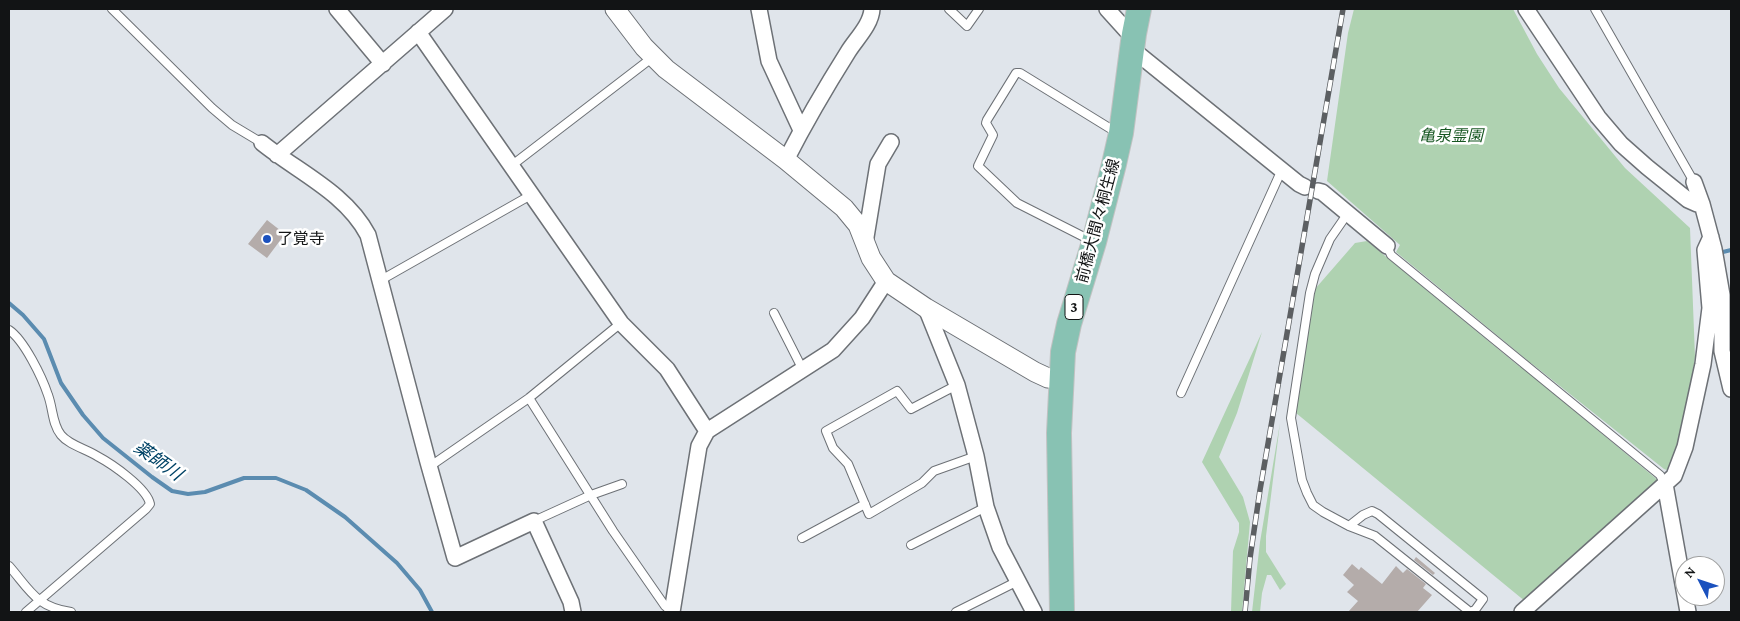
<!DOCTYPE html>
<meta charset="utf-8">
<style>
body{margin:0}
#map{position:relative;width:1740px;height:621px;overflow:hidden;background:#e0e5eb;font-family:"Crimson Pro",serif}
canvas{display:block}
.frame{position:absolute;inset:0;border:10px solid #121415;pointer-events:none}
.north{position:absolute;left:1675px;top:556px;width:50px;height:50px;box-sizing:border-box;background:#fff;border:1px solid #a0a1a1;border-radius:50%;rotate:311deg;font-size:14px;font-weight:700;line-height:20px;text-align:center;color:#121415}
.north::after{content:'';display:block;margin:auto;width:18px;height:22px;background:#1b51be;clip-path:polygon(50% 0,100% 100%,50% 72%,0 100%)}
</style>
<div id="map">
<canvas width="1740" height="621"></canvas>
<div class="frame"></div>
<div class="north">N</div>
</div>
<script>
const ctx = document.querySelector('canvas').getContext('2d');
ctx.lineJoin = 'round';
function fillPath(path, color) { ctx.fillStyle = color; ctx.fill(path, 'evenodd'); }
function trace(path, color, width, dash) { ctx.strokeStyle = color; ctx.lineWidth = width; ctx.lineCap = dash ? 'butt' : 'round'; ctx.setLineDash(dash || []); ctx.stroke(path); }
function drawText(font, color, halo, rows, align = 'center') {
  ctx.font = font + ' "Crimson Pro","Noto Sans JP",serif'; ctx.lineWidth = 5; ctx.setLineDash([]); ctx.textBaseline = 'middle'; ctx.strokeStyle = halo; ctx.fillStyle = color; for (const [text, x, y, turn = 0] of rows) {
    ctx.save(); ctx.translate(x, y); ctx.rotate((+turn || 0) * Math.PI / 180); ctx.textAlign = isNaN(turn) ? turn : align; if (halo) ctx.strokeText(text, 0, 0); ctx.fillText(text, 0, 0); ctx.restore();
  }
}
fillPath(new Path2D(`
 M1354,9H1513L1537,54L1559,88L1625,168L1690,228L1695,357L1687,409L1675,460L1670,471L1664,469L1531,363L1525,370L1659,481L1526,602L1296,413L1315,289L1355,243L1367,241L1520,367L1527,360L1396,252L1400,245L1327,181L1348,33Z
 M1262,332L1237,413L1219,457L1243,497L1250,522L1242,612H1231L1233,551L1239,532V523L1202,462Z
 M1280,423L1266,536V552L1286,584L1280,590L1271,575H1267L1262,593L1260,612H1252L1260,542Z`), '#afd2b1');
trace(new Path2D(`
 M1723,252L1731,250
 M9,303L23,315L44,339L61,383L83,415L103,438L152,477L172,491L188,494L205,492L244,478H276L306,490L345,517L397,563L420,590L432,612`), '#5b8cb0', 4);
fillPath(new Path2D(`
 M267,220L285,234L267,258L248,244Z
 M1416,557L1435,573L1433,575L1414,560Z
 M1352,564L1359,570L1361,567L1382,584L1396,566L1403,573L1407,569L1426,584L1423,588L1432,595L1417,612H1348L1358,601L1347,592L1354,585L1343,575Z`), '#b4acaa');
const service = new Path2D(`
 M112,9L212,108L232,125L262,143
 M949,9L967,26L979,9
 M1595,9L1694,182
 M511,166L653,57
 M1348,213L1330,239L1315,274L1310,293L1291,418L1302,480L1307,493L1313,505L1323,512L1349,526L1375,536L1470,612L1475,610L1483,599L1378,514L1372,511L1363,515L1349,526
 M1092,241L1017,203L978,166L993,135L986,123L987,120L1016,73H1020L1111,129L1119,132
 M1387,246L1391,255L1660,475L1665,484
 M381,280L531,195
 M774,313L803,370
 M9,330C24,340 42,377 48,395C53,408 52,424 61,435C69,445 86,449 97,456C112,464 147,488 150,504L146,509L26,612
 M957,385L911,409L897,391L826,431L833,448L848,464L869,514L922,483L934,471L976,456
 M1181,393L1279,176L1283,171
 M529,398L613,531L665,606L671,611
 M429,467L529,398L621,323
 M534,521L591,495L622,484
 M802,538L865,504
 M911,545L986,507
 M9,566C30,590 36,607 71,612
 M956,612L1018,581`);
const minor = new Path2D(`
 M337,9L383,64
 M759,9L769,61L801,130
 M1107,9L1126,30L1134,34
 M1526,9L1598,117L1621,144L1647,167L1688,200L1697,204H1702
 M418,32L621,323L667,369L707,431
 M1132,49L1299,184L1305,187
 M262,143C298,172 346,193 368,235L428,462L455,558L534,521L571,602L573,612
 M277,155L445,9
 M786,160C805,123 826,87 848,52C856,39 871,25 872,9
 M1694,182L1702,204L1714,249L1722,295V351L1731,389
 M1318,191L1322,192L1387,246
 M865,243L878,164L891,142
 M926,308L957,385L976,456L986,507L1000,547L1034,612
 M1665,484L1688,612
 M672,612L699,446L707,431L833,350L862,318L886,281
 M1522,612L1674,476L1685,447L1703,364L1710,308L1705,250L1711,237`);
const tertiary = new Path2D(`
 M615,9L644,47L666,69L786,160L844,208L858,225L871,258L886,281L926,308L1035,372L1048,378L1061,379`);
const primary = new Path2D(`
 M1062,612L1059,433L1063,352L1069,324L1094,242L1114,164L1121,133L1134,34L1139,9`);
trace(service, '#6d7176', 10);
trace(minor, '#6d7176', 18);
trace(tertiary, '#6d7176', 21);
trace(primary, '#c1c2c2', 26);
trace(service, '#fff', 8);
trace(minor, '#fff', 15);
trace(tertiary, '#fff', 19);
trace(primary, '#88c2b3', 24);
const rail = new Path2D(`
 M1245,612L1250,558L1260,490L1343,9`);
trace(rail, '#5c5f62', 5.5);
trace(rail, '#fff', 4, [11]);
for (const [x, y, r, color] of [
 [267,239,5,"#1b51be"]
]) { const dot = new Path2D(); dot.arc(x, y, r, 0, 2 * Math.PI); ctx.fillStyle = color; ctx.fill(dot); trace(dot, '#fff', 2); }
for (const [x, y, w] of [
 [1074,307,18]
]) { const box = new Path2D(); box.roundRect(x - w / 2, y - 12.5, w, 25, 4); ctx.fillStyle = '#fff'; ctx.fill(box); trace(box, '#121415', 1); }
drawText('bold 15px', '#121415', null, [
 ["3",1074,307]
]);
drawText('italic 16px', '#175722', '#fff', [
 ["亀泉霊園",1451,136]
]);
drawText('16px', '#121415', '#fff', [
 ["前橋大間々桐生線",1098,221,-75]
]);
drawText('16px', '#121415', '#fff', [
 ["了覚寺",277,239]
], 'left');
drawText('italic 18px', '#004366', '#fff', [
 ["薬師川",158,461,35]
]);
</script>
